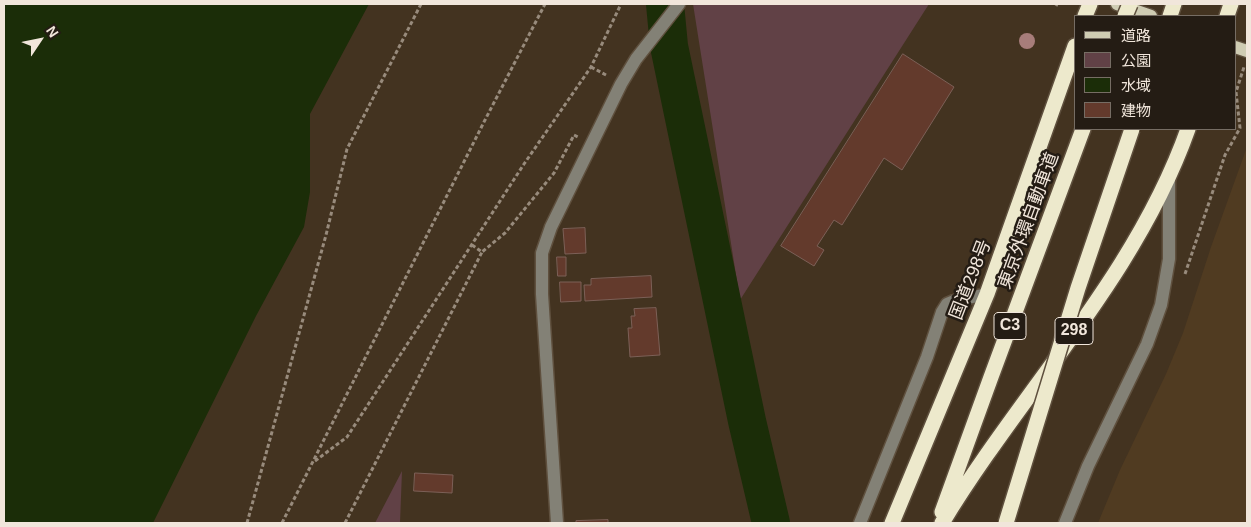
<!DOCTYPE html>
<meta charset="utf-8">
<style>
body{margin:0}
#map{position:relative;width:1251px;height:527px;overflow:hidden;background:#433320;font-family:Helvetica,"Noto Sans JP",sans-serif}
canvas{display:block}
.frame{position:absolute;inset:0;border:5px solid #f1e6db;pointer-events:none}
.legend{position:absolute;left:1074px;top:15px;width:162px;height:115px;box-sizing:border-box;background:#241c14;border:1px solid #766d64;margin:0;padding:6px 9px;list-style:none;font-size:15px;color:#f1e6db}
.legend li{display:flex;align-items:center;gap:10px;height:25px}
.legend b{width:25px;border:1px solid #766d64}
.north{position:absolute;left:15px;top:15px;width:50px;height:50px;-webkit-text-stroke:4px #241c14;paint-order:stroke;rotate:56deg;font-size:14px;font-weight:700;line-height:20px;text-align:center;color:#f1e6db}
.north::after{content:'';display:block;margin:auto;width:18px;height:22px;background:#f1e6db;clip-path:polygon(50% 0,100% 100%,50% 72%,0 100%)}
</style>
<div id="map">
<canvas width="1251" height="527"></canvas>
<div class="frame"></div>
<ul class="legend">
<li><b style="height:6px;background:#cfccb3"></b>道路</li>
<li><b style="height:14px;background:#614146"></b>公園</li>
<li><b style="height:14px;background:#1b2d08"></b>水域</li>
<li><b style="height:14px;background:#633a2c"></b>建物</li>
</ul>
<div class="north">N</div>
</div>
<script>
const ctx = document.querySelector('canvas').getContext('2d');
ctx.lineJoin = 'round';
function fillPath(path, color) { ctx.fillStyle = color; ctx.fill(path, 'evenodd'); }
function trace(path, color, width, dash) { ctx.strokeStyle = color; ctx.lineWidth = width; ctx.lineCap = dash ? 'butt' : 'round'; ctx.setLineDash(dash || []); ctx.stroke(path); }
function drawText(font, color, halo, rows, align = 'center') {
  ctx.font = font + ' Helvetica,"Noto Sans JP",sans-serif'; ctx.lineWidth = 5; ctx.setLineDash([]); ctx.textBaseline = 'middle'; ctx.strokeStyle = halo; ctx.fillStyle = color; for (const [text, x, y, turn = 0] of rows) {
    ctx.save(); ctx.translate(x, y); ctx.rotate((+turn || 0) * Math.PI / 180); ctx.textAlign = isNaN(turn) ? turn : align; if (halo) ctx.strokeText(text, 0, 0); ctx.fillText(text, 0, 0); ctx.restore();
  }
}
fillPath(new Path2D(`
 M1247,147V523H1098L1120,470L1166,374L1183,333L1211,247Z`), '#503b21');
fillPath(new Path2D(`
 M693,4H929L740,300Z
 M402,471L400,523H375Z`), '#614146');
fillPath(new Path2D(`
 M4,4H369L310,114V192L304,227L256,316L153,523H4Z`), '#1b2d08');
trace(new Path2D(`
 M665,4L669,46L747,421L771,523`), '#1b2d08', 38);
const building = new Path2D(`
 M903,54L954,87L902,170L884,158L842,225L834,220L817,246L824,250L814,266L781,246Z
 M585,228L586,253L565,254L563,229Z
 M557,257H566V276H558Z
 M651,276L652,297L585,301L584,285H591V279Z
 M560,282H581V301L561,302Z
 M656,308L660,355L630,357L628,328H632L631,316H635L634,309Z
 M415,473L453,475L452,493L414,491Z
 M608,520V523H576V521Z`);
fillPath(building, '#633a2c');
trace(building, '#7c6057', 1);
const minor = new Path2D(`
 M557,523L542,294V253L551,227L621,84L636,59L679,4
 M860,523L927,357L942,312L947,304L954,301L987,294
 M1065,523L1088,466L1147,344L1161,305L1169,259V177`);
const major = new Path2D(`
 M1117,4L1151,16
 M1235,47L1247,51`);
const highway = new Path2D(`
 M1085,16L1090,4
 M1170,16L1174,4
 M1227,16L1231,4
 M942,512L991,377L1083,129
 M892,523L987,294L1075,46
 M942,523C1022,391 1136,276 1188,129`);
trace(minor, '#5f503e', 15);
trace(major, '#5f503e', 15);
trace(highway, '#5f503e', 18);
trace(new Path2D(`
 M1056,6L1057,4
 M591,67L608,76
 M472,245L482,252L505,233L554,173L574,135L578,137
 M1185,274L1225,155L1240,128L1236,92L1244,67
 M315,461L347,437L524,164L591,67L621,4
 M247,523L326,235L347,149L421,4
 M282,523L485,120L545,4
 M345,523L482,252`), '#988b7c', 3, [4, 2.5]);
trace(minor, '#838176', 12);
trace(major, '#cfccb3', 12);
trace(highway, '#ede9cc', 15);
const highwayBridge = new Path2D(`
 M1125,16L1130,4
 M1006,523L1078,288L1132,129`);
trace(highwayBridge, '#5f503e', 18, []);
trace(highwayBridge, '#ede9cc', 15);
ctx.fillStyle = '#a77d7a';
for (const [x, y] of [
 [1027,41]
]) { ctx.beginPath(); ctx.arc(x, y, 8, 0, 2 * Math.PI); ctx.fill(); }
for (const [x, y, w] of [
 [1010,326,32],
 [1074,331,38]
]) { const box = new Path2D(); box.roundRect(x - w / 2, y - 13.5, w, 27, 4); ctx.fillStyle = '#241c14'; ctx.fill(box); trace(box, '#f1e6db', 1); }
drawText('bold 16px', '#f1e6db', null, [
 ["C3",1010,326],
 ["298",1074,331]
]);
drawText('18px', '#f1e6db', '#241c14', [
 ["東京外環自動車道",1029,221,-70],
 ["国道298号",971,280,-69]
]);
</script>
